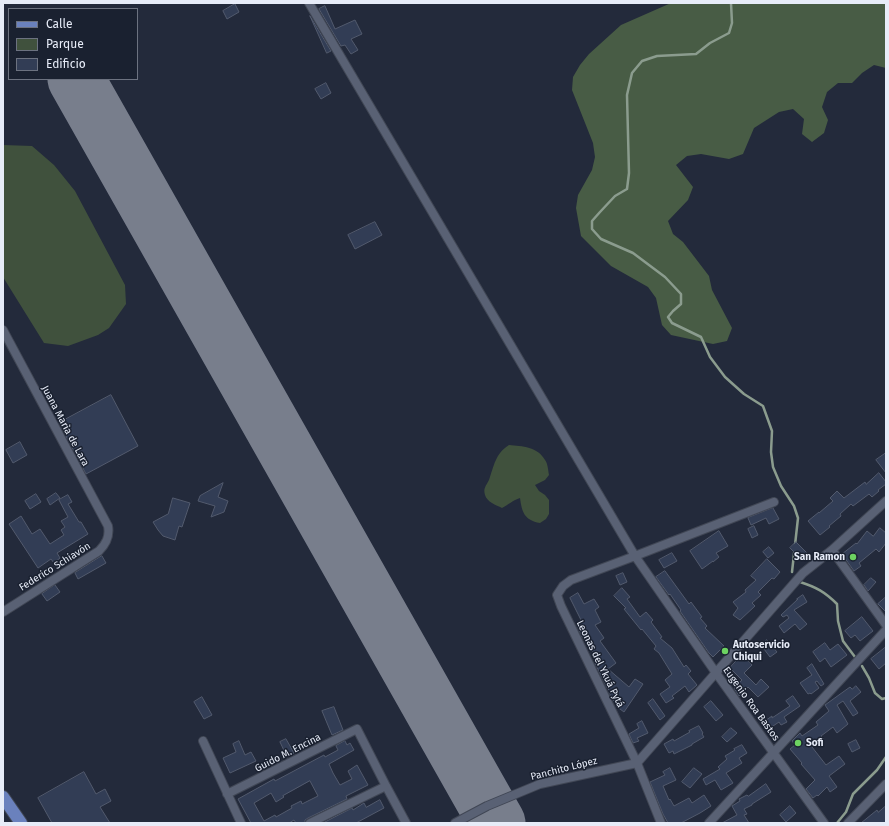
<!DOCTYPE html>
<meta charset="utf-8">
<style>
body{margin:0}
#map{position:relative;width:889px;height:826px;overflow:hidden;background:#232a3b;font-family:"Fira Sans",sans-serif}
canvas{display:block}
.frame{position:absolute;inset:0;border:4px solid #e7ecf8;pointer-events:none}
.legend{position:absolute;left:8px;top:8px;width:130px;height:72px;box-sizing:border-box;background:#1a2130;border:1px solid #6c7280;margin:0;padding:5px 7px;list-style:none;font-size:12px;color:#e7ecf8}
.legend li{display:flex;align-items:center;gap:8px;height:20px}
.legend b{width:20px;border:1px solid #6c7280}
</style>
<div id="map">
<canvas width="889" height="826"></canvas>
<div class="frame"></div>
<ul class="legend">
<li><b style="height:5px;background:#6a81bd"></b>Calle</li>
<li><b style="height:11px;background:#40513d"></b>Parque</li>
<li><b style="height:11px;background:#323d55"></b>Edificio</li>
</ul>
</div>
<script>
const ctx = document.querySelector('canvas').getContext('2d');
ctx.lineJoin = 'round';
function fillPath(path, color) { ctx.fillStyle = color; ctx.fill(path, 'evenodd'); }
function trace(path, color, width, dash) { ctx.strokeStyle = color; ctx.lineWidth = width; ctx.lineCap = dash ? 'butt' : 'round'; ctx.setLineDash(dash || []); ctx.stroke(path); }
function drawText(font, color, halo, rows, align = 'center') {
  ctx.font = font + ' "Fira Sans",sans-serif'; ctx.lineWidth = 3; ctx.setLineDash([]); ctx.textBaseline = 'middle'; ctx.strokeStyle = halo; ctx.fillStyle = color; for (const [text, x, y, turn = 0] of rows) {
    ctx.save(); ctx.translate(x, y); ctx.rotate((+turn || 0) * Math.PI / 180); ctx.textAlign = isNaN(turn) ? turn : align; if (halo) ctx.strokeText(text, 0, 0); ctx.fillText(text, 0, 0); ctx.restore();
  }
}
fillPath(new Path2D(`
 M3,145L32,146L54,165L75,191L125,285L126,304L109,328L98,335L68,346L44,343L3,277Z
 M509,445C522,446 538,447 545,460C548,464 548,470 549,475L545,480L535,485L539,491L545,495L549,500V514L546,519L540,523C524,520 522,512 520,498C513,500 508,505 502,508C496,505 487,502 485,495C483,488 486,486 489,480C494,466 495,454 509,445Z`), '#40513d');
fillPath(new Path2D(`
 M671,3H886V68L874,65L862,73L852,83H838L827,92L822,107L828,120L824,133L812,142L802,134L804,119L793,109L779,112L754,128L743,154L729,159L701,154L687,156L676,165L693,187L688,200L668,221L673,234L683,242L709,276L712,290L732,328L727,341L713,344L671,335L662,325L656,298L648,287L611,266L581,236L576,208L578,195L592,170L595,157L593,143L572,90L573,77L580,65L589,54L621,25Z`), '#485c45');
trace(new Path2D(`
 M731,3L732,23L729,33L710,43L696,54L657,56L642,61L632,73L627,95L629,173L627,189L615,196L600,212L592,221V229L601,239L633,253L665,277L681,294V304L673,311L668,317L672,323L701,337L710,357L725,377L744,394L763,406L772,431L771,452L773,467L781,486L794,506L798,518L792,572
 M800,582C816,587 825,592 837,604L838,621L843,641L855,657
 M862,666L869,678L875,693L882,699L886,698
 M837,823L846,812L853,794L877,770L886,757`), '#8b9c8e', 2.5);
trace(new Path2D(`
 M76,79L497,823`), '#787e8c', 57);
const building = new Path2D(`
 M235,4L239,12L227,19L223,11Z
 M325,6L335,29L355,20L362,34L351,39L358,50L351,54L345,45L341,46L319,9Z
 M310,16L331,51L327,53Z
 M326,83L331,93L321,99L315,89Z
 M375,222L382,235L355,249L348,235Z
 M111,395L138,446L86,474L59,423Z
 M20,442L27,455L13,463L6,450Z
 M886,453V473L876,460Z
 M879,473L886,482V484L878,490L879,491L872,497L869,494L853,506L851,504L840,514L841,516L829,526L830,527L820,535L808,521L819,512V513L833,501L830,498L837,491L844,498L865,482L866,484Z
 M223,483L218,497L228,501L224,512L211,517L215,506L198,501L200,496Z
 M56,493L60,498L50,505L47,499Z
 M36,494L41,502L30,509L25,501Z
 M68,495L72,502L68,504L79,522H81L88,534L57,553L60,558L54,563L51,559L38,568L9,524L21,516L32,534L40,529L50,544L64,535L61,530L65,527L61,521L68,517L59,500Z
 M173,498L190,503L182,527L179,526L175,540L163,536L158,530L153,522L168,514Z
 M773,508L779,519L769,524L766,518L751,525L748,518Z
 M754,526L758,535L752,538L748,529Z
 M880,528L886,533V543L879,552L876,549L859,563L861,566L854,571L842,554L856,543L857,544L867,531L873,536Z
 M719,531L728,546L716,553L719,557L713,562V561L702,569L690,551Z
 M796,542L807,553L801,559L790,548Z
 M769,547L774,553L768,558L763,552Z
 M672,553L677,561L664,568L659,560Z
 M102,556L106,563L78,579L75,573Z
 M767,559L780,572L774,579L772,578L758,592L761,595L752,603L755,606L740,620L733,615L738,608L733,602L746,592L745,590L756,580L751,576Z
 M665,571L689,604L691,602L702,617L700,618L707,626L705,628L724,646L713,657L709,653L680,611L681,610L670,594L669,595L656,577Z
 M623,573L627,582L620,585L616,576Z
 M871,578L876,582L868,591L864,585Z
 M55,585L60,592L47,601L42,594Z
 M622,588L630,597L627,599L640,617L646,612L653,620L651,622L662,637L660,638L672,648L684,667L686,665L691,671L688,674L697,685L689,692L685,686L672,696L674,698L666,703L660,694L670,687L665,680L672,674L659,653L654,649L656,646L642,629L641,630L624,609L626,608L614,596Z
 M578,593L584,604L594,599L599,607L595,610L601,622L595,625L604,638L600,641L616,663L608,669L629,687L635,679L643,684L624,712L616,706L618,704L612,699L609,692L610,691L607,688L595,663L599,660L582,637L576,623L581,620L570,598Z
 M803,595L807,602L794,610L807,624L800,630L795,624L784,633L779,626L789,618L787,615L783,617L781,615L798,599H797Z
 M886,597V612L878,604Z
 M862,617L873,631L860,641L855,635L851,638L845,631Z
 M767,640L777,652L770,657L761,645Z
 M825,643L830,650L838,644L847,655L831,667L825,658L820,662L813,652Z
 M886,647V663L879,669L871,659Z
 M742,655L752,665L744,673L756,685L761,679L769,687L758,697L748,687L739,696L734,688L742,680L730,668Z
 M812,664L824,684L821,686L817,681L815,682L819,688L811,694L810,693L808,694L800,683L812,675L807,668Z
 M856,686L861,692L850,701L858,713L853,716L843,701L837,705L848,724L837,733L833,727L821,736L824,739L812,747L826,765L839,756L845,764L829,776L837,787L830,792L827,787L818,796L817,795L813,798L806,789L815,780L801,764L802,763L790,749L795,745L792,741L800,733L802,736L818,725L816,722L829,711L825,705L850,687L852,689Z
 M793,696L800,706L784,717L787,722L781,725L779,722L767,730L762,723L772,716V718L790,706L786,701Z
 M202,697L212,715L204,719L194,702Z
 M653,699L665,716L660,720L648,703Z
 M711,701L723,715L716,721L704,707Z
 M334,707L343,730L332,735L322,711Z
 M642,721L648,733L637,738L639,741L633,743L629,734L639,728L637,724Z
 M699,726L703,733L702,734L704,737L692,744V745L674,754L673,751L669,753L664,744L673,739L674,741L690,732L689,731Z
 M731,728L737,733L727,742L722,737Z
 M286,739L294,753L287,757L280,742Z
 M856,740L860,748L852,752L848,744Z
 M239,741L245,755L251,752L256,761L230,773L223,758L236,752L233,744Z
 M345,741L347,745L350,743L354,750L329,764L333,773L340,785L352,779L348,771L357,765L368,785L346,796L347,799L308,818L305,820V823H296L294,820L289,823H251L238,799L274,779L275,781L324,755L325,757L338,750L336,746ZM310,781L318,796L302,804L301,801L291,806L292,808L276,817L275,815L264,821L254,803L271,793L276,802L284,797L283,796Z
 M742,745L747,753L739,758L742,763L726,773L733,783L721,790L715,780L706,785L703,779L720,769L718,767L727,759L725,756L735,750L734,749Z
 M670,768L676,780L663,786L669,800L670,799L674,806L689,798L692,803L704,795L711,806L700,813L681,823H668L663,814L650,782L665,775L663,772Z
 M694,768L702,774L690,788L682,782Z
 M84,772L96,794L105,789L111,801L100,807L110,823H52L38,798Z
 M766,784L771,792L752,804V805L744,809L747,814L744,815L749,823H722L737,815L732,806L740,801L739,799L747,795L748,796Z
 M380,800L384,808L356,823H323L352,808L353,810L364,803L366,807Z
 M790,806L796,813L786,822L780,815Z
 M886,806V823H861L877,810L878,812Z`);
fillPath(building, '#323d55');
trace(building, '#525a6d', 1);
const minor = new Path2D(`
 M309,3L635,556L716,673L824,823
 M3,330L108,526C110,537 106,544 99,551L3,612
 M832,550L886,625
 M203,741L241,823
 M227,794L357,729L386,786L406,823
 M310,823L386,786
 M455,823L487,806L540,784L637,763L803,573L832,550L886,501
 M661,823L637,763L561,606L557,595L563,586L571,580L635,556L774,502
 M709,823L886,630
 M848,823L886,784`);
const primary = new Path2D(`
 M3,797L21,823`);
trace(minor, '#414755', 10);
trace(primary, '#414755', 14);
trace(minor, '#596174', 8);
trace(primary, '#6a81bd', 12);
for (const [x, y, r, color] of [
 [853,557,4,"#6dd361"],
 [725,651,4,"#6dd361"],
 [798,743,4,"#6dd361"]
]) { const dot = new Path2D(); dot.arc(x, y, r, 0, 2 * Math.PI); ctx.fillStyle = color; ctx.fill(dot); trace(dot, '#1a2130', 1.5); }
drawText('10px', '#e7ecf8', '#1a2130', [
 ["Juana Marìa de Lara",65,426,62],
 ["Federico Schiavón",55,567,-32],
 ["Leonas del Ykuá Pytá",600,664,64],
 ["Eugenio Roa Bastos",751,704,54],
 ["Guido M. Encina",288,753,-27],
 ["Panchito López",564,769,-14]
]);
drawText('bold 10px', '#e7ecf8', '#1a2130', [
 ["San Ramon",845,557,"right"],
 ["Autoservicio",733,645],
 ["Chiqui",733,657],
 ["Sofi",806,743]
], 'left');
</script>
